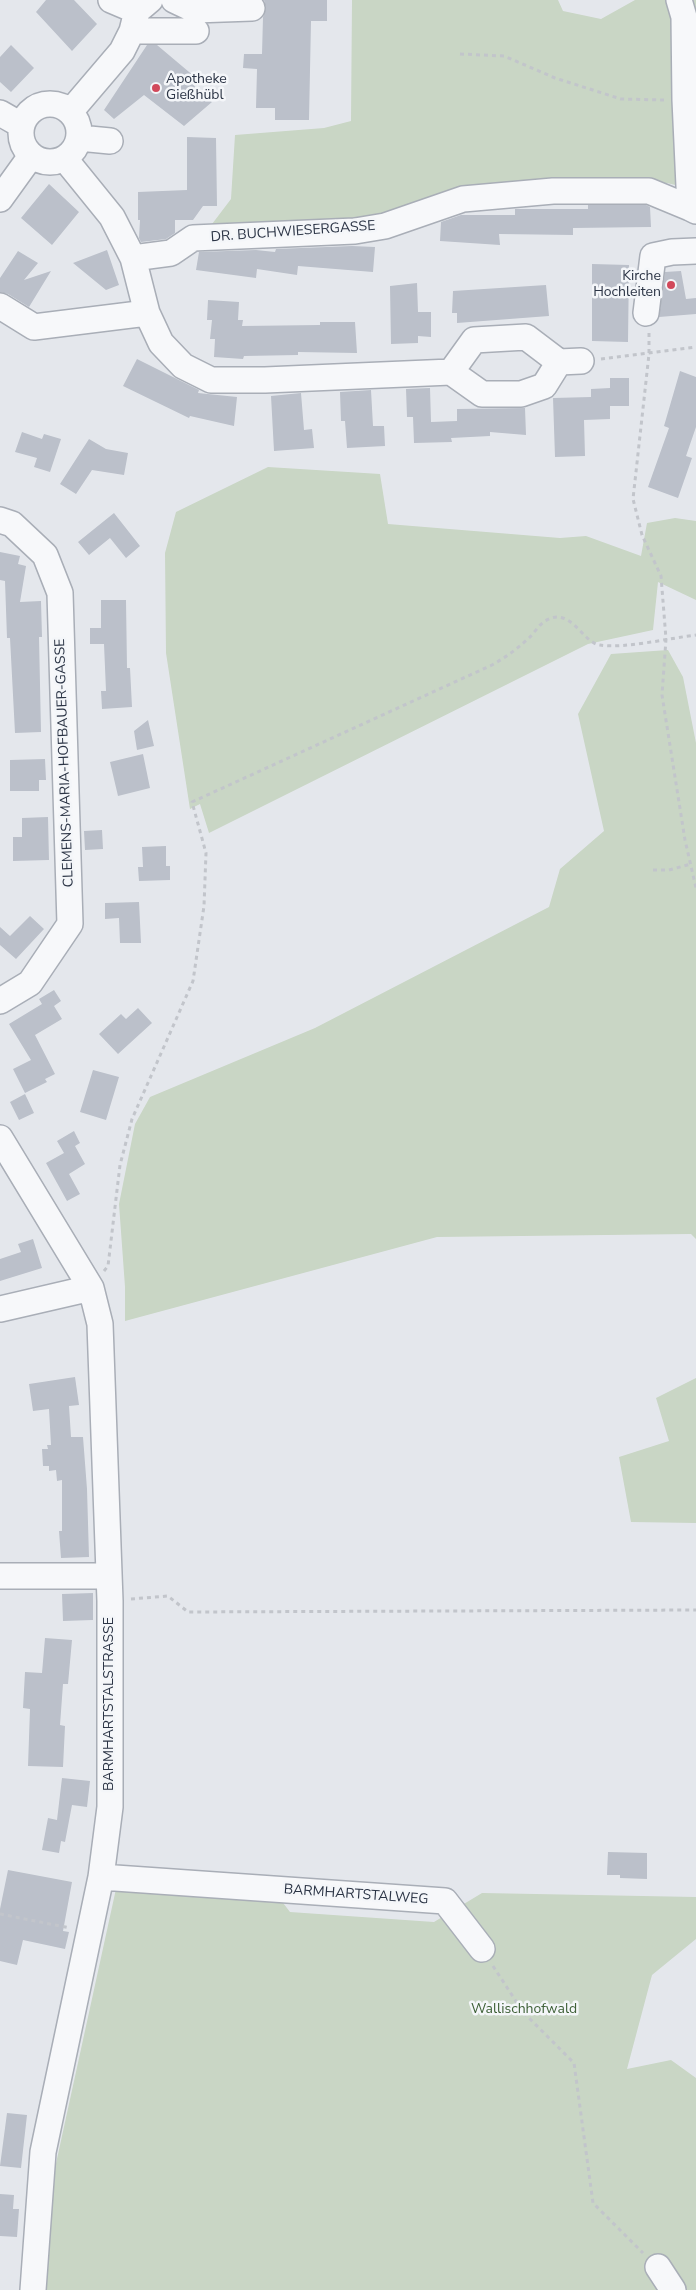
<!DOCTYPE html>
<meta charset="utf-8">
<style>
body{margin:0}
canvas{display:block;background:#e4e7ec}
</style>
<canvas width="696" height="2290"></canvas>
<script>
const ctx = document.querySelector('canvas').getContext('2d');
ctx.lineJoin = 'round';
function fillPath(path, color) { ctx.fillStyle = color; ctx.fill(path, 'evenodd'); }
function trace(path, color, width, dash) { ctx.strokeStyle = color; ctx.lineWidth = width; ctx.lineCap = dash ? 'butt' : 'round'; ctx.setLineDash(dash || []); ctx.stroke(path); }
function drawText(font, color, halo, rows, align = 'center') {
  ctx.font = font + ' "Nunito Sans",sans-serif'; ctx.lineWidth = 5; ctx.setLineDash([]); ctx.textBaseline = 'middle'; ctx.strokeStyle = halo; ctx.fillStyle = color; for (const [text, x, y, turn = 0] of rows) {
    ctx.save(); ctx.translate(x, y); ctx.rotate((+turn || 0) * Math.PI / 180); ctx.textAlign = isNaN(turn) ? turn : align; if (halo) ctx.strokeText(text, 0, 0); ctx.fillText(text, 0, 0); ctx.restore();
  }
}
fillPath(new Path2D(`
 M352,0H558L563,11L601,19L635,0H696V190L667,183L469,193L368,222L209,228L231,199L235,135L324,128L351,121Z
 M268,467L380,474L388,524L560,538L586,536L641,556L647,523L675,518L696,521V600L658,582L653,630L588,644L209,833L200,804L190,809L166,653L165,553L176,512Z
 M668,650L683,677L696,743V1239L691,1234L437,1237L125,1321V1287L119,1204L135,1124L150,1097L315,1028L549,907L560,869L604,831L578,714L611,654Z
 M696,1378V1523L631,1522L619,1457L669,1441L656,1398Z
 M121,1866L264,1878L290,1912L434,1922L482,1893L696,1897V1939L652,1975L627,2069L671,2060L696,2078V2290H43L55,2168Z`), '#c9d6c5');
fillPath(new Path2D(`
 M46,0H74L97,24L72,51L36,12Z
 M264,0H327V21H311L309,120H275V108H256L257,69L243,68L244,54H262L263,17L266,8Z
 M11,45L34,68L11,92L0,82V57Z
 M147,45H157L195,77L190,82L212,102L184,126L144,95L114,119L104,110Z
 M187,137L216,138L217,206H203L193,220H175V233L166,239L141,242L139,238L140,220H138V192L187,190Z
 M49,184L79,212L52,245L21,218Z
 M588,205H646L650,207L651,227L573,228V235L499,234L500,245L440,241L441,222L461,215H515V209H588Z
 M352,246L375,247L373,272L298,266L297,275L257,269L256,278L196,270L199,252L256,250L275,252L276,249Z
 M107,250L119,285L106,290L73,263Z
 M18,251L38,263L24,280L51,271L29,307L8,294L0,292V278Z
 M592,264L629,265L628,342L592,341Z
 M681,271L686,299L696,298V314L659,317L665,272Z
 M417,283L418,312H431V337L418,336V343L391,344L390,286Z
 M546,285L549,316L457,323V313H452L453,291Z
 M208,300L239,302L238,320H243L242,326L320,325V322H355L357,353L298,352V355L244,356L243,359L214,357L215,339H210L212,320H207Z
 M137,359L199,390L198,393L237,397L234,426L190,416L189,418L123,386Z
 M680,371L696,377V427L686,456L692,458L678,498L648,487L669,428L664,426Z
 M610,378H629V406H610V419L584,420L585,456L555,457L553,398L591,397V389L610,388Z
 M430,388L431,422L457,421V409L525,408L526,435L490,432V436L451,438L452,442L414,443L413,417H407L406,389Z
 M371,390L373,426H384L385,446L347,448L345,421H341L340,392Z
 M301,393L304,430L312,429L314,448L274,451L271,396Z
 M22,432L42,439L44,434L61,439L50,472L34,467L37,458L15,452Z
 M89,439L106,449L128,453L124,475L92,470L76,494L60,484Z
 M114,513L140,546L126,558L110,538L89,555L78,542Z
 M0,552L20,556L18,564L26,566L20,602L41,601L42,637H39L41,732L15,733L10,638H7L5,581L0,580Z
 M101,600H126L127,668H130L132,707L102,709L101,691H106L104,644H90V628H101Z
 M148,720L154,746L137,750L134,731Z
 M143,754L150,788L118,796L110,762Z
 M45,759L46,780H39V791H10V760Z
 M48,817L49,860L13,861V837H22V818Z
 M102,830L103,849L85,850L84,831Z
 M166,846V866H170V880L139,881L138,867H143L142,847Z
 M139,902L141,943H120L119,918L105,919V903Z
 M30,916L44,929L16,959L0,945V927L10,936Z
 M54,990L61,1001L54,1006L62,1019L35,1035L55,1074L45,1079L47,1082L25,1093L13,1069L31,1060L9,1024L42,1004L39,999Z
 M138,1008L152,1023L118,1054L99,1034L121,1014L126,1019Z
 M93,1070L119,1077L106,1120L80,1112Z
 M25,1094L34,1113L19,1120L10,1102Z
 M74,1131L80,1143L75,1146L85,1164L69,1174L80,1194L67,1201L46,1163L64,1153L57,1141Z
 M33,1239L42,1268L0,1281V1259L21,1252L18,1244Z
 M75,1377L79,1405L69,1406L71,1437H83L87,1489L89,1557L61,1558L59,1531H62V1480L57,1481L56,1470L49,1471V1466H43L42,1449H48L47,1445H51L49,1409L33,1411L29,1384Z
 M93,1593V1620L63,1621L62,1594Z
 M45,1638L72,1640L68,1684H63L60,1725L65,1726L63,1767L28,1766L30,1709L23,1708L25,1672L42,1673Z
 M62,1778L90,1781L87,1807L72,1805L65,1842L61,1841L59,1853L42,1850L48,1818L57,1820Z
 M608,1852L647,1853V1879L620,1878V1875H607Z
 M8,1870L72,1882L63,1931L69,1932L65,1949L23,1940L17,1965L0,1961V1909Z
 M7,2113L27,2115L21,2168L0,2166Z
 M0,2194L14,2195L13,2209H19L17,2237L0,2236Z`), '#bbc0ca');
const minor = new Path2D(`
 M111,0L137,11
 M174,0L195,10L252,8
 M679,0L684,17L685,100L690,208L696,211
 M132,31H196
 M21 133a29 29 0 1 1 58 0a29 29 0 1 1-58 0Z
 M70,112L122,51L132,31L137,11L150,0
 M0,113L21,125
 M79,138L110,141
 M65,159L112,217L133,258L147,313L161,343L183,366L211,380H265L451,372
 M0,199L31,156
 M133,258L171,253L193,238L355,231L385,226L463,199L553,191H649L690,208
 M0,306L34,327L147,313
 M646,313L653,256L672,252L696,251
 M526,337L559,362L544,386L521,394H482L451,372L474,340Z
 M559,362L581,361
 M0,520L12,524L45,555L60,593L70,924L30,983L0,1001
 M0,1138L91,1288L100,1324L110,1601V1807L101,1877L43,2152L33,2290
 M0,1309L91,1288
 M0,1576H109
 M101,1877L445,1901L482,1949
 M658,2267L673,2290`);
trace(minor, '#a9aeb7', 28);
trace(new Path2D(`
 M460,54L504,56L555,78L621,99L664,100
 M649,333V354L633,499L642,535L661,576L666,639L662,695L685,840L696,888
 M601,359L696,347
 M653,870H669L691,864
 M104,1271L108,1266L120,1165L132,1119L193,981L204,906L206,853L192,802L492,665C506,657 517,649 529,638C534,633 539,625 545,621C571,605 582,643 600,645C624,649 670,638 696,635
 M131,1599L168,1596L188,1612L696,1610
 M0,1914L70,1928
 M493,1966L523,2012L574,2063L593,2203L643,2253`), '#c2c5cb', 3, [4, 4]);
trace(minor, '#f7f8fa', 25);
for (const [x, y, r, color] of [
 [156,88,5,"#d1495b"],
 [671,285,5,"#d1495b"]
]) { const dot = new Path2D(); dot.arc(x, y, r, 0, 2 * Math.PI); ctx.fillStyle = color; ctx.fill(dot); trace(dot, '#f4f6f9', 2); }
drawText('14px', '#2b3445', '#f4f6f9', [
 ["Apotheke",166,80],
 ["Gießhübl",166,96],
 ["Kirche",661,277,"right"],
 ["Hochleiten",661,293,"right"]
], 'left');
drawText('14px', '#2b3445', '#f4f6f9', [
 ["DR. BUCHWIESERGASSE",293,232,-4],
 ["CLEMENS-MARIA-HOFBAUER-GASSE",65,763,-92],
 ["BARMHARTSTALSTRASSE",110,1704,-90],
 ["BARMHARTSTALWEG",356,1895,4]
]);
drawText('14px', '#3f6138', '#f4f6f9', [
 ["Wallischhofwald",524,2010]
]);
</script>
